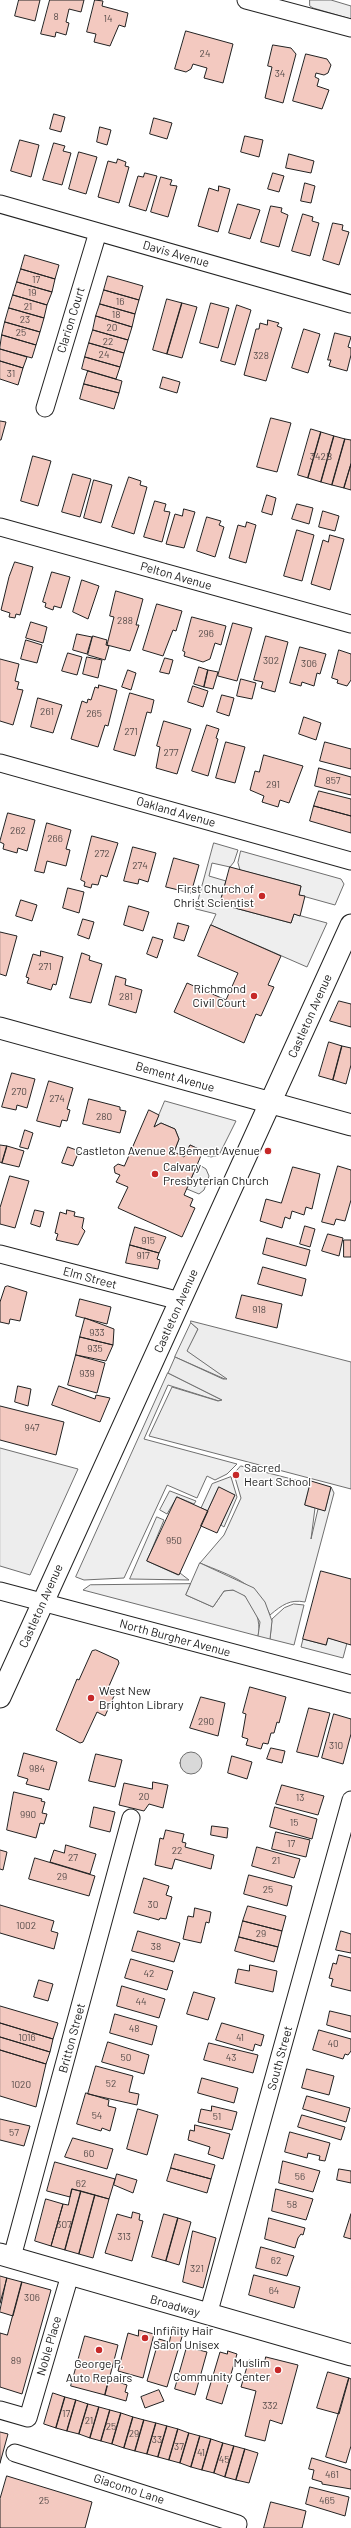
<!DOCTYPE html>
<style>
body{margin:0}
canvas{display:block;background:#fff}
</style>
<canvas width="351" height="2528"></canvas>
<script>
const ctx = document.querySelector('canvas').getContext('2d');
ctx.lineJoin = 'round';
function fillPath(path, color) { ctx.fillStyle = color; ctx.fill(path, 'evenodd'); }
function trace(path, color, width, dash) { ctx.strokeStyle = color; ctx.lineWidth = width; ctx.lineCap = dash ? 'butt' : 'round'; ctx.setLineDash(dash || []); ctx.stroke(path); }
function drawText(font, color, halo, rows, align = 'center') {
  ctx.font = font + ' Barlow,sans-serif'; ctx.lineWidth = 3; ctx.setLineDash([]); ctx.textBaseline = 'middle'; ctx.strokeStyle = halo; ctx.fillStyle = color; for (const [text, x, y, turn = 0] of rows) {
    ctx.save(); ctx.translate(x, y); ctx.rotate((+turn || 0) * Math.PI / 180); ctx.textAlign = isNaN(turn) ? turn : align; if (halo) ctx.strokeText(text, 0, 0); ctx.fillText(text, 0, 0); ctx.restore();
  }
}
const green = new Path2D(`
 M310,0H331L351,6V19L313,8L310,6Z
 M214,843L238,850L234,862L230,867L212,863L209,876L226,881L220,904L291,923L294,914L327,923L307,967L211,925L216,914L196,909Z
 M241,851L341,879L344,884L335,905L299,895L301,886L240,870L238,863Z
 M165,1101L236,1121L219,1155L211,1157L202,1154L203,1151L190,1145L184,1157L174,1152L179,1139L175,1129L161,1123L154,1127Z
 M198,1164L206,1169L209,1176L204,1190L199,1194L187,1189Z
 M191,1323L198,1329L188,1351L227,1378V1380L175,1357Z
 M168,1373L222,1400L219,1401L168,1385L144,1439L237,1464L227,1474L215,1480L207,1476L197,1498L167,1485L124,1578L84,1580L76,1577Z
 M241,1466L311,1484L305,1505L315,1508L311,1539L318,1509L325,1510L331,1487L334,1493L305,1602C290,1599 282,1605 270,1615C256,1582 231,1576 200,1563L224,1535L241,1498L234,1474Z
 M231,1477L237,1497L224,1527L221,1525L234,1495L219,1488L208,1511L201,1508L212,1484Z
 M170,1491L196,1501L194,1504L177,1497L167,1514L160,1510Z
 M157,1517L164,1520L147,1561L178,1575L180,1573L189,1580L130,1579Z
 M191,1584L186,1595L213,1607L224,1591C247,1584 263,1617 258,1636L83,1590L90,1585Z
 M294,1604L304,1605L294,1645L270,1639L272,1619L284,1608Z
 M328,1638L347,1643L343,1658L301,1647L303,1639L326,1645Z`);
fillPath(green, '#eee');
trace(green, '#6f6f6f', 1);
const parking = new Path2D(`
 M191,1321L351,1362V1489L149,1436L172,1387L218,1401L222,1400L168,1373L175,1357L223,1379H227L187,1351L198,1329L191,1323Z
 M0,1448L78,1469L30,1575L0,1566Z
 M200,1563L254,1588L265,1602L272,1621L270,1639L258,1636L260,1622L245,1596L233,1590L224,1591L213,1607L186,1595Z`);
fillPath(parking, '#ededed');
trace(parking, '#6f6f6f', 1);
const water = new Path2D(`
 M180 1763a11 11 0 1 1 22 0a11 11 0 1 1-22 0Z`);
fillPath(water, '#d9d9d9');
trace(water, '#6f6f6f', 1);
const building = new Path2D(`
 M19,0H40L35,21L15,16Z
 M50,0H84L81,12L69,9L66,22L69,23L66,35L56,32L55,37L41,34Z
 M95,0L103,1L102,6L128,13L125,27L119,25L110,46L94,42L96,34L87,32Z
 M186,31L233,44L223,83L204,78L207,68L193,64L191,69L186,72L175,69Z
 M273,45L291,48L296,54L283,103L265,98L272,67L268,66Z
 M306,54L327,59L331,65L328,73L324,75L316,73L315,77L319,79L317,86L329,90L322,109L293,101Z
 M54,114L65,117L61,132L50,129Z
 M154,118L172,123L167,139L150,134Z
 M100,127L111,130L107,145L97,142Z
 M245,136L263,140L259,157L241,152Z
 M20,140L39,145L31,177L11,171Z
 M54,143L65,146L63,151L71,153L62,185L43,180Z
 M79,152L97,157L86,194L69,189Z
 M289,154L314,161L311,173L286,168Z
 M118,159L126,162L125,166L129,167L119,203L98,197L108,161L116,163Z
 M145,173L157,176L146,211L129,206L138,176L143,177Z
 M273,173L284,176L279,192L268,189Z
 M161,177L172,180L170,185L177,186L168,217L151,212Z
 M305,183L315,186L311,203L301,201Z
 M219,186L230,189L218,232L198,226L209,188L218,191Z
 M238,204L260,210L250,239L229,233Z
 M271,206L282,208L281,212L288,215L279,247L261,242Z
 M303,214L313,217L312,221L319,223L310,256L292,251Z
 M333,223L343,225L342,230L349,232L339,265L323,260Z
 M25,255L59,265L55,279L21,269Z
 M21,269L55,279L52,292L17,282Z
 M108,276L143,286L139,300L104,290Z
 M17,282L52,292L47,305L13,295Z
 M104,290L139,300L135,314L100,304Z
 M13,295L47,305L44,318L9,308Z
 M167,299L182,303L167,354L153,350Z
 M182,303L197,307L182,358L167,354Z
 M211,303L229,308L218,348L200,343Z
 M100,304L135,314L132,327L96,316Z
 M237,305L251,310L235,365L221,361Z
 M9,308L44,318L40,332L5,322Z
 M96,316L132,327L128,340L93,330Z
 M268,320L279,323L277,326L282,328L266,381L244,375L256,329H259L260,323L267,325Z
 M5,322L40,332L36,345L2,335Z
 M304,329L320,334L308,373L292,368Z
 M93,330L128,340L124,353L89,343Z
 M335,333L351,337L348,347L351,348V355L347,371L329,366L331,360H328Z
 M2,335L36,345L32,358L0,349Z
 M89,343L124,353L120,367L85,357Z
 M0,349L27,357L23,368L0,361Z
 M85,357L120,367L116,379L82,369Z
 M0,361L23,368L18,385L0,379Z
 M88,371L122,381L119,393L84,384Z
 M163,377L180,382L177,393L160,388Z
 M84,384L119,393L114,409L80,399Z
 M271,418L291,423L277,472L257,467Z
 M0,421L6,422L1,440H0Z
 M311,429L321,432L308,478L298,475Z
 M321,432L334,436L321,482L308,478Z
 M334,436L345,439L332,485L321,482Z
 M345,439L351,440V464L344,488L332,485Z
 M33,456L51,461L38,506L21,501Z
 M351,464V490L344,488Z
 M73,474L91,479L80,517L62,512Z
 M129,477L141,481L140,485L147,487L134,534L112,527Z
 M94,480L112,485L101,523L84,518Z
 M267,495L276,498L272,515L262,512Z
 M155,501L166,504L164,511L170,512L162,542L144,537Z
 M297,504L313,508L309,524L292,519Z
 M184,509L195,512L184,548L166,544L175,514L182,516Z
 M323,511L339,516L335,531L319,527Z
 M207,517L221,521L219,525L224,527L215,557L197,551Z
 M247,522L256,525L246,563L229,558L238,525L245,527Z
 M297,530L314,535L302,581L284,576Z
 M330,535L344,539L330,590L311,584L323,540L328,542Z
 M15,562L33,567L20,615L16,614L15,618L9,617L10,613L1,610L9,577Z
 M52,572L70,577L61,608L54,606L53,610L45,607L46,603L43,602Z
 M82,580L99,586L88,619L73,612Z
 M116,591L143,599L136,625H139L130,651L107,645L114,617L110,616Z
 M157,604L182,611L176,631L173,630L163,656L143,650Z
 M192,617L226,626L221,645L215,643L210,659L203,662L184,656L185,652L183,651Z
 M31,622L47,627L43,643L26,638Z
 M233,623L252,628L237,681L218,676Z
 M77,634L92,637L87,654L73,650Z
 M93,636L107,640L106,645L109,646L105,660L88,655Z
 M266,636L288,642L275,692L261,688L263,682L254,680Z
 M26,640L42,645L37,663L21,659Z
 M300,647L326,654L320,674L317,673L314,686L302,682L301,686L290,683Z
 M339,650L351,654V680L347,686L337,683L338,680L332,678Z
 M68,653L82,657L77,675L62,671Z
 M87,657L102,660L98,678L83,674Z
 M165,658L173,660L169,674L160,672Z
 M0,659L19,664L15,681L19,682L17,689L23,690L13,725L0,721Z
 M199,667L208,670L204,687L194,684Z
 M128,670L136,673L131,690L122,687Z
 M208,670L218,672L213,689L204,687Z
 M241,679L256,683L252,699L237,696Z
 M99,685L117,690L108,726L105,725L98,747L71,739L82,701L87,703L88,699L91,700L95,687L98,688Z
 M193,686L208,691L203,707L188,702Z
 M130,693L154,700L151,713L147,712L135,756L114,750Z
 M222,695L234,698L229,716L217,712Z
 M38,698L62,705L53,733L31,727Z
 M304,717L321,723L316,740L299,734Z
 M164,721L191,729L177,774L156,768L160,747L157,746Z
 M207,725L219,729L216,738L218,739L208,776L192,771Z
 M226,742L245,747L235,783L216,778Z
 M325,742L351,749V769L320,761Z
 M264,755L303,766L289,803L280,800L278,807L262,802L264,796L250,790L255,771L259,772Z
 M319,768L351,777V795L315,786Z
 M319,791L351,799V816L314,806Z
 M314,806L351,816V833L310,821Z
 M8,813L35,820L27,851L18,848L17,853L3,849L4,844L0,842Z
 M47,823L71,830L66,849L70,850L66,866L47,861L44,873L35,871Z
 M92,836L118,843L107,877L101,875L98,885L92,884L91,888L84,886L85,882L81,880Z
 M133,847L156,853L148,882L139,879L138,884L124,881Z
 M174,858L199,865L191,893L166,887Z
 M230,867L301,886L299,895L305,896L300,916L294,914L291,923L220,904Z
 M68,888L84,892L79,913L63,908Z
 M21,900L37,905L32,921L16,916Z
 M129,906L149,912L143,931L124,925Z
 M83,919L94,922L89,939L78,935Z
 M178,923L189,926L184,941L174,938Z
 M211,925L281,956L268,985L274,987L261,1016L256,1014L244,1043L174,1012L187,983L226,1000L238,973L198,956Z
 M0,932L17,936L6,976L0,974Z
 M153,937L163,940L157,958L147,954Z
 M41,951L63,957L56,985L53,984L51,990L27,983L29,978L26,977L33,954L40,956Z
 M82,953L90,956L89,960L102,964L91,1003L70,998Z
 M116,976L126,979L125,985L142,990L136,1013L109,1005Z
 M339,1001L351,1004V1027L330,1021Z
 M329,1042L342,1046L333,1080L319,1076Z
 M342,1046L351,1048V1065L346,1084L333,1080Z
 M12,1073L35,1079L27,1108L17,1105L16,1110L2,1107Z
 M49,1081L73,1088L67,1109L70,1110L67,1121L62,1120L60,1127L37,1121Z
 M89,1099L120,1107V1110L126,1111L120,1133L83,1124Z
 M149,1110L159,1115L154,1127L161,1123L175,1129L179,1139L174,1152L184,1157L190,1145L203,1151L184,1195L193,1199L190,1206L195,1208L182,1237L118,1208L128,1187L116,1182L120,1175L115,1173L114,1167L118,1164L124,1166Z
 M25,1130L33,1133L28,1149L20,1147Z
 M0,1145L7,1146L2,1163L0,1162Z
 M7,1146L24,1151L19,1167L2,1163Z
 M68,1147L79,1151L73,1166L62,1163Z
 M338,1166L351,1170V1200L345,1221L336,1219L334,1225L322,1222Z
 M293,1167L320,1174L312,1209L306,1207L304,1215L292,1211L290,1219L285,1217L282,1228L260,1221L266,1199L281,1203Z
 M10,1176L29,1181L15,1228L0,1224V1208Z
 M35,1210L44,1212L40,1227L31,1224Z
 M67,1210L75,1212L74,1216L84,1218L82,1228L85,1231L78,1245L56,1240L58,1234L55,1233L60,1212L66,1214Z
 M305,1226L315,1229L310,1247L300,1244Z
 M135,1227L166,1237L159,1253L130,1245Z
 M328,1234L343,1238L339,1256L322,1251Z
 M267,1238L310,1250L306,1266L263,1254Z
 M344,1240H351V1257H344Z
 M130,1245L159,1253L157,1259L160,1260L158,1269L126,1263Z
 M263,1267L306,1279L302,1296L258,1284Z
 M8,1286L27,1292L20,1321L10,1319L9,1324L0,1322V1302L5,1287Z
 M242,1295L282,1304L277,1328L236,1318Z
 M80,1299L111,1307L107,1324L76,1316Z
 M85,1318L114,1329L113,1345L80,1337Z
 M80,1337L113,1345L106,1361L76,1355Z
 M76,1355L105,1363L97,1393L68,1385Z
 M18,1386L31,1389L28,1406L15,1402Z
 M59,1386L95,1399L96,1395L110,1398L100,1422L52,1405Z
 M0,1406L64,1422L56,1455L0,1440Z
 M311,1481L331,1487L325,1511L305,1505Z
 M219,1487L235,1495L217,1533L201,1526Z
 M177,1497L208,1511L179,1575L147,1561Z
 M321,1571L351,1579V1645L328,1638L326,1645L303,1639Z
 M96,1650L118,1660L119,1663L106,1693L114,1696L105,1716L97,1712L83,1742L80,1743L56,1730L77,1679L79,1680L92,1651Z
 M250,1687L286,1697L279,1723L277,1722L274,1733H271L268,1744L263,1743L261,1749L246,1745L248,1739L242,1737L246,1714L243,1713Z
 M201,1697L225,1703L218,1736L190,1728Z
 M309,1708L330,1713L318,1757L297,1752Z
 M334,1714L351,1719V1734L343,1764L322,1758Z
 M271,1748L285,1751L282,1763L267,1759Z
 M24,1753L57,1762L49,1790L26,1784L28,1779L18,1776Z
 M96,1754L122,1760L115,1787L89,1781Z
 M232,1756L252,1762L247,1779L228,1773Z
 M153,1782L168,1785L163,1808L149,1804L144,1811L119,1805L124,1783L152,1789Z
 M282,1785L324,1796L318,1815L276,1804Z
 M14,1792L42,1799L41,1801L45,1802L42,1813L47,1814L44,1824L40,1823L36,1838L7,1830Z
 M94,1807L115,1812L110,1832L90,1827Z
 M275,1807L317,1819L312,1839L270,1827Z
 M212,1826L228,1828L227,1838L211,1835Z
 M166,1830L184,1834L182,1842L186,1843L185,1847L214,1855L211,1869L175,1859L172,1869L155,1865L160,1838L163,1839Z
 M276,1832L310,1840L306,1857L272,1849Z
 M66,1845L96,1854L90,1874L50,1862L54,1850L64,1853Z
 M257,1847L300,1859L294,1878L252,1866Z
 M0,1850L7,1852L3,1870L0,1869Z
 M35,1858L95,1876L89,1896L29,1879Z
 M249,1875L292,1886L287,1906L244,1894Z
 M144,1878L169,1886L166,1895L172,1897L166,1919L160,1918L159,1920L134,1913Z
 M0,1905L54,1921L51,1931L58,1933L54,1949L0,1933Z
 M248,1906L286,1916L282,1931L243,1921Z
 M195,1908L211,1912L209,1923L206,1922L201,1943L183,1939L188,1916L193,1917Z
 M243,1921L282,1931L278,1947L239,1937Z
 M138,1931L180,1943L174,1962L132,1951Z
 M341,1931L351,1934V1953L336,1950Z
 M239,1937L278,1947L274,1962L235,1951Z
 M339,1955L351,1958V1991L331,1986L333,1979L329,1978L333,1963L336,1964Z
 M131,1959L173,1971L167,1990L125,1978Z
 M250,1965L277,1971L273,1992L235,1983L238,1969L249,1971Z
 M39,1980L53,1984L48,2001L34,1997Z
 M122,1986L165,1999L159,2018L117,2006Z
 M194,1992L215,1998L208,2020L187,2014Z
 M0,2006L58,2023L53,2039L0,2023Z
 M330,2011L351,2016V2032L327,2025Z
 M115,2014L157,2026L152,2045L110,2033Z
 M0,2023L53,2039L50,2052L0,2037Z
 M222,2023L264,2035L261,2046L255,2044L253,2051L216,2040Z
 M319,2030L351,2039V2051L348,2055L345,2054L343,2059L313,2050Z
 M0,2037L50,2052L46,2064L0,2050Z
 M108,2042L149,2055L144,2074L102,2062Z
 M209,2043L258,2055L253,2073L204,2060Z
 M0,2050L46,2064L36,2107L0,2096Z
 M96,2066L133,2076L129,2092L139,2094L137,2105L88,2094Z
 M307,2069L334,2076L329,2095L302,2088Z
 M202,2078L238,2088L234,2103L198,2093Z
 M86,2093L109,2100L108,2106L116,2108L110,2131L102,2128L101,2131L77,2124Z
 M307,2096L350,2108L346,2122L303,2109Z
 M212,2106L237,2112L232,2130L198,2122L201,2109L211,2111Z
 M138,2109L158,2115L147,2155L127,2149Z
 M302,2115L345,2127L341,2140L298,2127Z
 M0,2119L30,2126L24,2146L0,2140Z
 M195,2125L230,2134L223,2159L208,2154L210,2147L188,2140L190,2130L194,2131Z
 M290,2132L330,2143L325,2161L319,2160L320,2156L308,2153L307,2158L285,2152Z
 M73,2138L113,2149L107,2169L65,2157Z
 M175,2154L215,2165L211,2179L171,2168Z
 M283,2161L320,2171L313,2192L279,2183Z
 M55,2162L115,2179L109,2199L72,2189L70,2197L47,2191Z
 M171,2168L211,2179L207,2193L167,2181Z
 M339,2169L351,2171V2183L337,2180Z
 M117,2174L137,2180L133,2193L114,2185Z
 M72,2189L81,2191L65,2250L51,2246L63,2204L68,2205Z
 M276,2189L313,2199L306,2220L272,2211Z
 M81,2191L95,2195L79,2254L65,2250Z
 M95,2195L109,2199L93,2258L79,2254Z
 M46,2199L63,2204L51,2246L35,2241Z
 M133,2212L140,2214L139,2220L143,2221L132,2261L105,2253L117,2214L131,2218Z
 M164,2214L178,2218L166,2261L152,2257Z
 M351,2214V2239L344,2237Z
 M178,2218L191,2222L179,2265L166,2261Z
 M269,2218L305,2228L303,2235L301,2234L298,2238L295,2248L265,2239Z
 M193,2231L216,2238L203,2288L183,2282Z
 M261,2247L294,2256L287,2276L256,2268Z
 M254,2275L300,2287L294,2308L249,2295Z
 M0,2276L7,2278L0,2303Z
 M7,2278L22,2282L13,2316L0,2312Z
 M22,2282L51,2290L22,2394L0,2387V2333L7,2335Z
 M173,2327L184,2330L167,2387L147,2381L159,2339L169,2342Z
 M139,2330L154,2334L143,2378L118,2371L128,2333L138,2336Z
 M85,2336L118,2345L105,2395L71,2386Z
 M187,2347L207,2352L195,2395L175,2389Z
 M228,2351L237,2354L222,2404L206,2399L220,2352L227,2354Z
 M266,2357L298,2365L282,2424L270,2420L265,2441L245,2436L256,2391L241,2387L249,2360L264,2364Z
 M328,2372L349,2378L339,2414L317,2408Z
 M349,2378L351,2379V2446L346,2463L326,2457Z
 M109,2379L127,2385L125,2392L128,2393L126,2401L105,2395Z
 M159,2390L164,2401L145,2408L141,2397Z
 M53,2393L65,2397L56,2428L44,2424Z
 M65,2397L76,2400L67,2431L56,2428Z
 M76,2400L88,2404L79,2434L67,2431Z
 M88,2404L99,2407L90,2438L79,2434Z
 M99,2407L110,2410L101,2441L90,2438Z
 M110,2410L121,2413L112,2444L101,2441Z
 M121,2413L133,2417L124,2448L112,2444Z
 M133,2417L144,2420L135,2451L124,2448Z
 M144,2420L156,2423L147,2454L135,2451Z
 M156,2423L167,2426L158,2457L147,2454Z
 M167,2426L178,2429L169,2460L158,2457Z
 M178,2429L189,2433L180,2463L169,2460Z
 M0,2432L8,2434L0,2463Z
 M189,2433L200,2436L191,2467L180,2463Z
 M200,2436L211,2439L202,2470L191,2467Z
 M211,2439L223,2443L214,2473L202,2470Z
 M223,2443L234,2446L225,2477L214,2473Z
 M234,2446L245,2449L236,2480L225,2477Z
 M245,2449L258,2453L249,2483L236,2480Z
 M312,2458L351,2470V2489L322,2484V2482L312,2479L314,2470L309,2469Z
 M7,2476L92,2502L85,2528H0V2499Z
 M310,2487L349,2497L345,2516L306,2504Z
 M271,2502L306,2511L302,2528H264Z`);
fillPath(building, '#f3c9c0');
trace(building, '#222', 1);
const minor = new Path2D(`
 M246,0L351,28
 M0,204L351,304
 M45,408L98,232
 M0,527L351,624
 M0,763L351,861
 M0,1254L180,1301
 M0,1591L351,1684
 M12,2257L131,1818
 M208,2315L351,1800
 M0,2410L28,2418L70,2275
 M15,2453L238,2524L237,2528`);
const tertiary = new Path2D(`
 M0,1028L351,1125
 M0,1697L351,925
 M0,2254L351,2355`);
trace(minor, '#222', 19);
trace(tertiary, '#222', 23);
trace(minor, '#fff', 17);
trace(tertiary, '#fff', 21);
for (const [x, y, r, color] of [
 [262,896,4,"#c62828"],
 [254,996,4,"#c62828"],
 [268,1151,4,"#c62828"],
 [155,1174,4,"#c62828"],
 [236,1475,4,"#c62828"],
 [91,1698,4,"#c62828"],
 [145,2338,4,"#c62828"],
 [99,2350,4,"#c62828"],
 [278,2370,4,"#c62828"]
]) { const dot = new Path2D(); dot.arc(x, y, r, 0, 2 * Math.PI); ctx.fillStyle = color; ctx.fill(dot); trace(dot, '#fff', 1.5); }
drawText('10px', '#564c4a', null, [
 ["8",56,17],
 ["14",108,19],
 ["24",205,54],
 ["34",280,74],
 ["17",36,280],
 ["19",32,293],
 ["16",120,302],
 ["21",28,307],
 ["18",116,315],
 ["23",25,320],
 ["20",112,328],
 ["25",21,333],
 ["22",108,342],
 ["24",104,355],
 ["328",261,356],
 ["31",11,374],
 ["342B",321,457],
 ["288",125,621],
 ["296",206,634],
 ["302",271,661],
 ["306",309,664],
 ["261",47,712],
 ["265",94,714],
 ["271",131,732],
 ["277",171,753],
 ["857",333,781],
 ["291",273,785],
 ["262",18,831],
 ["266",55,839],
 ["272",102,854],
 ["274",140,866],
 ["271",45,967],
 ["281",126,997],
 ["270",19,1092],
 ["274",57,1099],
 ["280",104,1117],
 ["915",148,1241],
 ["917",143,1256],
 ["918",259,1310],
 ["933",97,1333],
 ["935",95,1349],
 ["939",87,1374],
 ["947",32,1428],
 ["950",174,1541],
 ["290",206,1722],
 ["310",336,1746],
 ["984",37,1769],
 ["20",144,1797],
 ["13",300,1798],
 ["990",28,1815],
 ["15",294,1823],
 ["17",291,1844],
 ["22",177,1851],
 ["27",73,1858],
 ["21",276,1861],
 ["29",62,1877],
 ["25",268,1890],
 ["30",153,1905],
 ["1002",26,1926],
 ["29",261,1934],
 ["38",156,1947],
 ["42",149,1974],
 ["44",141,2002],
 ["48",134,2029],
 ["1016",27,2038],
 ["41",240,2038],
 ["40",333,2044],
 ["50",126,2058],
 ["43",231,2058],
 ["52",111,2084],
 ["1020",21,2085],
 ["54",97,2116],
 ["51",217,2117],
 ["57",14,2133],
 ["60",89,2154],
 ["56",300,2177],
 ["62",81,2184],
 ["58",292,2205],
 ["307",64,2225],
 ["313",124,2237],
 ["62",276,2261],
 ["321",197,2269],
 ["64",274,2291],
 ["306",32,2298],
 ["89",16,2361],
 ["332",270,2406],
 ["17",66,2414],
 ["21",89,2421],
 ["25",111,2427],
 ["29",134,2434],
 ["33",157,2440],
 ["37",179,2447],
 ["41",201,2453],
 ["45",224,2460],
 ["461",332,2475],
 ["25",44,2501],
 ["465",327,2501]
]);
drawText('12px', '#222', '#fff', [
 ["Davis Avenue",176,254,16],
 ["Clarion Court",71,320,-73],
 ["Pelton Avenue",176,576,16],
 ["Oakland Avenue",176,812,16],
 ["Castleton Avenue",310,1016,-66],
 ["Bement Avenue",175,1077,16],
 ["Elm Street",90,1278,15],
 ["Castleton Avenue",176,1311,-66],
 ["Castleton Avenue",41,1606,-66],
 ["North Burgher Avenue",175,1638,15],
 ["Britton Street",72,2038,-75],
 ["South Street",280,2058,-75],
 ["Broadway",175,2306,16],
 ["Noble Place",49,2346,-74],
 ["Giacomo Lane",129,2489,18]
]);
drawText('12px', '#222', '#fff', [
 ["First Church of",254,889],
 ["Christ Scientist",254,903],
 ["Richmond",246,989],
 ["Civil Court",246,1003],
 ["Castleton Avenue & Bement Avenue",260,1151],
 ["Calvary",163,1167,"left"],
 ["Presbyterian Church",163,1181,"left"],
 ["Sacred",244,1468,"left"],
 ["Heart School",244,1482,"left"],
 ["West New",99,1691,"left"],
 ["Brighton Library",99,1705,"left"],
 ["Infinity Hair",153,2331,"left"],
 ["Salon Unisex",153,2345,"left"],
 ["Muslim",270,2363],
 ["Community Center",270,2377],
 ["George P.",99,2364,"center"],
 ["Auto Repairs",99,2378,"center"]
], 'right');
</script>
